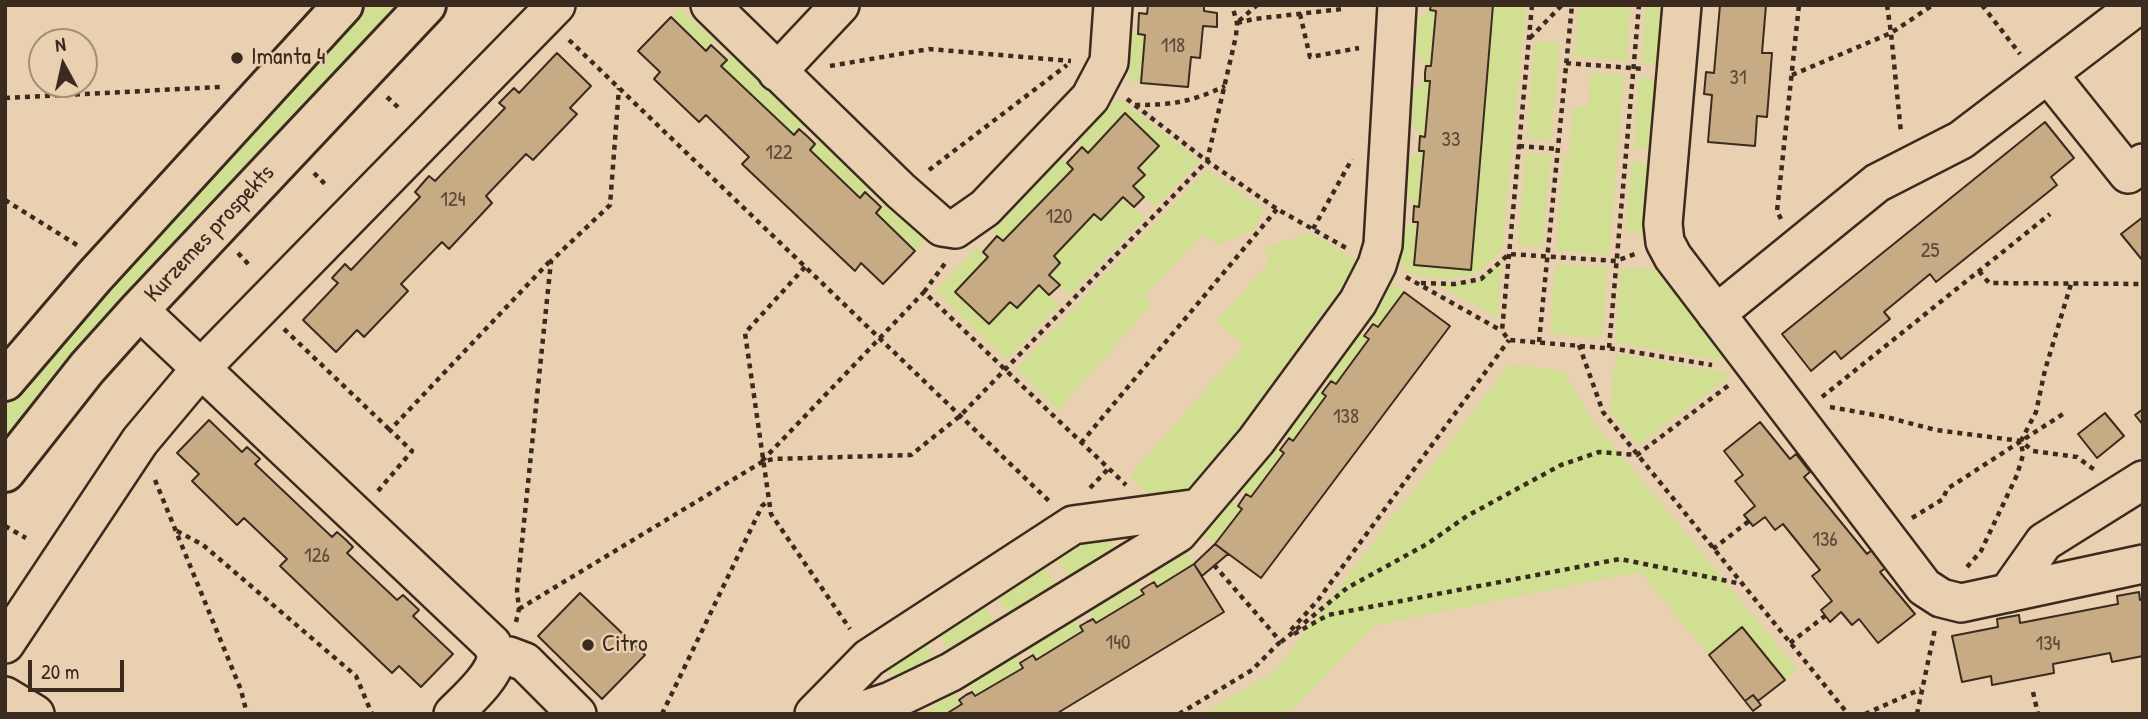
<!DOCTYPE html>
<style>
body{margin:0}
#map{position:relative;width:2148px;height:719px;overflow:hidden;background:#e9d0b1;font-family:"Patrick Hand",sans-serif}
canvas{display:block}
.frame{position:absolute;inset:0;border:7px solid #3b2a1e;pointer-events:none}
.north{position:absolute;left:28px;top:28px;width:70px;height:70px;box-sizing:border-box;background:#e9d0b1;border:2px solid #a38e76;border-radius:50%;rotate:352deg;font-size:19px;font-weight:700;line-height:28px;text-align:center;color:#3b2a1e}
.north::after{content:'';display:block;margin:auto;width:24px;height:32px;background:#3b2a1e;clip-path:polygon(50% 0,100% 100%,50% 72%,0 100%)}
.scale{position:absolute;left:28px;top:660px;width:96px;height:32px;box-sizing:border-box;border:4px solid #3b2a1e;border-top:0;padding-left:9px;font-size:21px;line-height:24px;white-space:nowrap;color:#3b2a1e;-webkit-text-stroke:5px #e9d0b1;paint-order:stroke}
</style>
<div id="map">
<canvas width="2148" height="719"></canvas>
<div class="frame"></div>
<div class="north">N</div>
<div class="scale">20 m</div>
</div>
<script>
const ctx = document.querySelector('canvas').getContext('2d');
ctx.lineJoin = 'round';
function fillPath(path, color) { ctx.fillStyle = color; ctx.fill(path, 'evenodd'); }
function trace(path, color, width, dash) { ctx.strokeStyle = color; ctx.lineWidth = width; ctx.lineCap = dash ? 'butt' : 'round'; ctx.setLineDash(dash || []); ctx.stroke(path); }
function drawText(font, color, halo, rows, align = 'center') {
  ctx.font = font + ' "Patrick Hand",sans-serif'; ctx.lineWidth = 5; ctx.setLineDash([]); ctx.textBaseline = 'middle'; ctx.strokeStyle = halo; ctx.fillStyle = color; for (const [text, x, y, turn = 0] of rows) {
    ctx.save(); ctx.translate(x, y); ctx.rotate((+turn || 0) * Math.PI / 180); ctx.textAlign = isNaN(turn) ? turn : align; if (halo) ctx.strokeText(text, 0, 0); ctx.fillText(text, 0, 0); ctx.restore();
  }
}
fillPath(new Path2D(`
 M372,5H403L5,450V410L14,398L109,286Z
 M1493,5H1526L1502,250C1494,259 1484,270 1473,274C1458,280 1410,282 1401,264C1397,256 1401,241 1402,232L1413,222H1418L1415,265L1471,270Z
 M1579,5H1631L1626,61L1574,56Z
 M1646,5H1668L1662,65L1641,63Z
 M680,8L715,41L706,51L671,17Z
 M1430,10L1436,11L1431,66H1426L1416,53L1418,19Z
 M1132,34L1145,35L1141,83L1128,82Z
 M1535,41L1560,43L1551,140L1527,138Z
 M731,55L805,124L794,135L721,66Z
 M1591,72L1624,75L1609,255L1556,250L1564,156H1569L1573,107L1588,108Z
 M1639,77L1661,79L1655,149L1634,148Z
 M1425,81H1430L1425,137L1420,136L1410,121L1412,95L1415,87Z
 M1118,98L1200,161L1155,207L1133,186L1145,175L1138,168L1159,146L1126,114L1088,153L1077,142Z
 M821,139L872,186L860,198L810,150Z
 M1419,151H1424L1419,207L1414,206L1405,192L1407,161Z
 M1526,153L1551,155L1542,248L1517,245Z
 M1062,158L1073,169L1003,241L992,231Z
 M1631,162L1654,164L1648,234L1626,233Z
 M1207,170L1264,209L1255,229L1219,245L1202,235L1144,297L1151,305L1058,410L1016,368Z
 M1123,197L1145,218L1070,295L1049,275L1060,263L1054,256L1094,214L1101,220Z
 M887,201L928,238L915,251L876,213Z
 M1308,232L1359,262L1215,462L1188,491L1155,504L1130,475L1244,346L1216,321L1268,264L1265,249Z
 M977,247L988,257L955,292L988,324L1010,302L1017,308L1039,285L1060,305L1006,360L935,291Z
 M1502,260L1497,318L1437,283L1455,284L1481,279Z
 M1555,264L1607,267L1602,338L1550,334Z
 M1620,268L1663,270L1736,363L1616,343Z
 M1392,283L1404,292L1378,327L1365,318Z
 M1356,330L1369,339L1336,384L1323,375Z
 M1616,353L1733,374L1638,445L1609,411Z
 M1509,364L1564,371L1589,416L1797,669L1785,680L1742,627L1709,655L1640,572L1376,625L1288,714H1204L1277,669Z
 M1314,387L1326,396L1293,441L1280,431Z
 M1272,443L1284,453L1251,497L1238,488Z
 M1229,500L1242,509L1215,544L1203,535Z
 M1098,534H1107L1113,545L1112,552L1069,578L1057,559Z
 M1187,552L1194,564L1157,587L1150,575Z
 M1044,564L1057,585L1008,614L995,593Z
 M1136,583L1144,594L1096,623L1089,612Z
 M982,601L995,623L949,651L936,629Z
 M1076,619L1083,631L1036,660L1029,649Z
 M923,639L933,656L900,676L887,673L884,667Z
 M1016,656L1023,668L975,696L968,685Z
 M955,693L962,704L946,714H920Z`), '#d1df93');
const building = new Path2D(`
 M1148,5H1204V11L1217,13V27L1203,26L1200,58L1191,57L1188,87L1141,83L1145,35L1138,34L1139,13L1147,14Z
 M1431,5H1493L1471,270L1414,265L1418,222H1413L1414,206L1419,207L1424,151H1419L1420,136L1425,137L1430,81H1425V73L1426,66H1431L1436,11L1430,10Z
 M1720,5H1766L1762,53H1772L1767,117L1757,116L1755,146L1708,142L1712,95L1704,94L1706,72L1714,73Z
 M671,17L706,51L711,45L727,60L721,66L794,135L799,129L808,137L815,144L810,150L860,198L865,192L881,207L876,213L915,251L883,284L861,263L855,271L742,164L749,157L706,115L699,122L654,79L660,72L638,51Z
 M557,53L591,86L570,108L577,114L533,160L526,154L486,196L492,203L449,249L442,242L401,284L408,291L364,337L357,330L336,352L303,320L338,283L332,278L345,264L351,270L420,197L415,192L429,176L435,181L505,108L499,103L514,88L519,93Z
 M1125,113L1159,146L1138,168L1145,175L1133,186L1144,197L1134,207L1123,197L1101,220L1094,214L1054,256L1060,263L1049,275L1060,285L1049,295L1039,285L1017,308L1010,302L989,324L955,292L988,257L983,252L997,236L1003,241L1073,169L1067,163L1082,147L1088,153Z
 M2045,122L2074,158L2051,177L2057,185L1936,282L1930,274L1884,312L1890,319L1841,359L1835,351L1811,371L1782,334Z
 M2143,217V261L2121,234Z
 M1404,292L1450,326L1261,578L1215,544L1242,509L1238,506L1246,494L1251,497L1284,453L1280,450L1289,438L1293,441L1326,396L1322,393L1331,381L1336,384L1369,339L1364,336L1373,324L1378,327Z
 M2143,409V425L2135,415Z
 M2105,413L2124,436L2097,458L2078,434Z
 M209,420L242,452L247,447L260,459L255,464L332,537L337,532L345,539L353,547L347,553L397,600L403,595L419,610L413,616L453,654L421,687L399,666L392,673L280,566L287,559L244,518L237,525L192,481L199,474L177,453Z
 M1760,422L1790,459L1796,454L1810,472L1804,477L1867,554L1873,549L1887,567L1880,572L1915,614L1878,643L1859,619L1852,625L1841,612L1830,622L1821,610L1832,601L1812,576L1820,570L1783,524L1775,530L1765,517L1753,526L1744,515L1755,506L1735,481L1743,475L1724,451Z
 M1215,544L1228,554L1202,576L1194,564Z
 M1194,564L1224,612L1056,714H946L962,704L959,700L966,695L972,692L975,696L1023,668L1020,663L1033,655L1036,660L1083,631L1080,626L1087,622L1093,619L1096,623L1144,594L1141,590L1147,586L1154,582L1157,587Z
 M2139,592L2140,600L2143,599V656L2112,662L2110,653L2053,664L2054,673L1992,685L1991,676L1962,682L1952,636L1998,627L1997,619L2019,615L2020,623L2118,604L2117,596Z
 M580,593L645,655L602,699L538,636Z
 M1742,627L1785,680L1758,701L1753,695L1745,701L1709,655Z
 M1753,695L1761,705L1753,711L1745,701Z`);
fillPath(building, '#c7ab84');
trace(building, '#3b2a1e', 2);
const minor = new Path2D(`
 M710,5L901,191L942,227L955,229L985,208L1090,98L1109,62L1113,5
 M1682,5L1663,224L1665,242L1673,257L1924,587L1941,598L1961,603L2143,564
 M777,72L840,5
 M2048,74L2128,174L2143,163
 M139,310L492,644C493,648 496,651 496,655C498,673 465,702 453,714
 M1716,314L1877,183L1961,140L2137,6H2143
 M2008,593L2044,542L2143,480
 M5,644L140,441L202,367L556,5
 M496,655L509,656L525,662L577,714
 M5,696L35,714
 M814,714L869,658L1073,525L1199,508
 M852,714L891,701L951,672L1178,533L1256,441L1358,302L1377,265L1383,245L1397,5`);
const major = new Path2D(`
 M5,381L94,277L343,5
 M5,472L87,368L139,310L426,5`);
trace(minor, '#3b2a1e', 42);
trace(major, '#3b2a1e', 44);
trace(new Path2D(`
 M1532,5L1502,331L1509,340L1616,349L1712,365
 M1887,5L1891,33L1901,133
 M1982,5L2020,54
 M1300,14L1310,57L1359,48
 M1239,21L1257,5
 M1237,23L1254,19L1342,9
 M1530,38L1562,5
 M569,40L1050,502
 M1566,63L1644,69
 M830,66L929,49L1071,61
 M1792,75L1891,33L1933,5
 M387,97L401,110
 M5,98L221,87
 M1127,99L1207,161L1277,209L1348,249
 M1135,105C1173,105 1191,102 1225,86
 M1519,146L1558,149
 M929,170L1067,65
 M314,173L328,187
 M5,200L77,245
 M1781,219L1777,211L1799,5
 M1313,229L1352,159
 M238,253L251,267
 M805,267L745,333L771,514L850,629
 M1979,271L1989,283L2143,284
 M1406,277L1502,331
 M1421,283L1455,284L1481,279L1509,254L1616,261L1635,254
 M924,292L946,262
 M284,329L390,430
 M1539,342L1572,5
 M1579,345L1603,412L1848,714
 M1609,348L1639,5
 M1822,397L2050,214
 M1830,407L1886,417L1936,430L2021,441L2033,451L2077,457L2096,471
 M1081,443L1277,209
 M762,461L924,292L1126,485
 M155,480L241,690L247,714
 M1090,488L1109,468
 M378,491L412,451L390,430L550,261
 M1912,518L1943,499L1947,489L2063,414
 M5,526L26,538
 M177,531L203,545L356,676L372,714
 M1713,549L1749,521
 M1214,565L1281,642
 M1967,567L1981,551L2017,475L2023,455L2021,441L2036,412L2045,370L2071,284
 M519,609L762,462L773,459L911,455L960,416L1207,161L1236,36L1237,23L1232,5
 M516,622L519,609L517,590L551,261L610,205L619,88
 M1291,630L1318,600L1509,340
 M1294,634L1328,615L1620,559L1742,584
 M1281,642L1347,588L1427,544L1467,516L1561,465L1599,452L1637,455L1729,385
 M1790,643L1825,616
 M2033,692L2038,714
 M662,714L762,506L768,501
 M1179,714L1252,670L1280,642
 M1865,714L1921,689
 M1917,714L1935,629`), '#3b2a1e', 4.5, [5, 5]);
trace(minor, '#e9d0b1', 37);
trace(major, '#e9d0b1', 38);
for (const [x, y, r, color] of [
 [237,58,7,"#3b2a1e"],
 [588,645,7,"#3b2a1e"]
]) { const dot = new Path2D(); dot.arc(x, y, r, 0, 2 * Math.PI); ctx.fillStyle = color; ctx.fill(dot); trace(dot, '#e9d0b1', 2.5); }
drawText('21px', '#5e4a38', null, [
 ["118",1173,46],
 ["31",1738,78],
 ["33",1451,140],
 ["122",779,153],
 ["124",453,200],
 ["120",1059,217],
 ["25",1930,251],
 ["138",1346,417],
 ["136",1825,540],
 ["126",317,556],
 ["140",1118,643],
 ["134",2048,644]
]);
drawText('24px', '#3b2a1e', '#e9d0b1', [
 ["Imanta 4",251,58],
 ["Citro",602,645]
], 'left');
drawText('24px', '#3b2a1e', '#e9d0b1', [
 ["Kurzemes prospekts",210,234,-47]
]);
</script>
